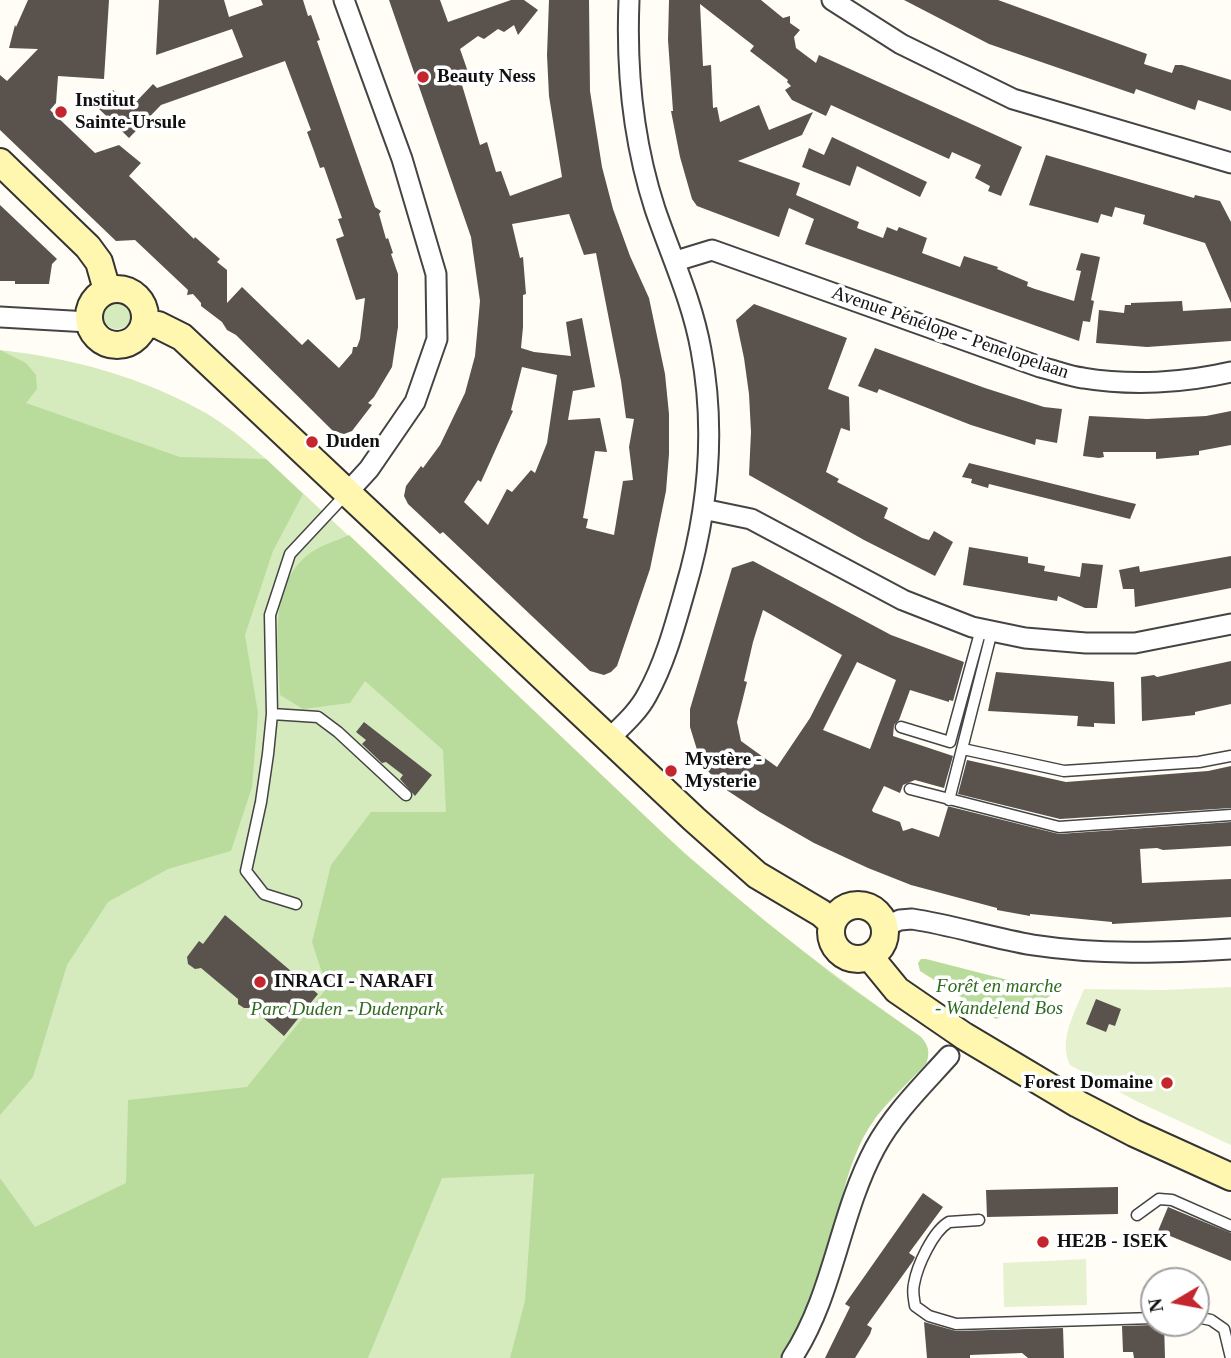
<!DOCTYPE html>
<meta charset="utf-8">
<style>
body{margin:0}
#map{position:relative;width:1231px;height:1358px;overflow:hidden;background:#fffdf5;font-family:Georgia,serif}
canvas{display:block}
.north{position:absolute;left:1140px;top:1267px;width:70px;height:70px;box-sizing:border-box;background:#fff;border:2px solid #a0a0a0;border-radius:50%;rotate:260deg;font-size:19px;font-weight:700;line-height:28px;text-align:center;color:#111}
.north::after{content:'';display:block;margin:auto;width:24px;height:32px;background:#c4262e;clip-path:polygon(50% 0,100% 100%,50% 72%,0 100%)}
</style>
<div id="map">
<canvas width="1231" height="1358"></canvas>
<div class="north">N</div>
</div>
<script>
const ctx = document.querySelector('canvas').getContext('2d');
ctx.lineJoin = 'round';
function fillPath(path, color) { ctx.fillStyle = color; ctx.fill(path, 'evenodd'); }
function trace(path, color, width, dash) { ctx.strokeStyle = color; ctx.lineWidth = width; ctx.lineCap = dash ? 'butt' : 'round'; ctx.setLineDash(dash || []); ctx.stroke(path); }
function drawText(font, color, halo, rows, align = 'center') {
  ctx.font = font + ' Georgia,serif'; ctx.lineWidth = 7; ctx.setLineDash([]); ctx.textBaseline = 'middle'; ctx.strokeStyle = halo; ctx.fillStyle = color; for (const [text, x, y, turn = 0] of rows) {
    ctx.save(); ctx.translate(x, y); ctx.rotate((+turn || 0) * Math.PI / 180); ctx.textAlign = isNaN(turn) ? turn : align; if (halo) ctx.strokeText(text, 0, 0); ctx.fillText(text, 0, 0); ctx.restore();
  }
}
fillPath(new Path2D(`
 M103 315a14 14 0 1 1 28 0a14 14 0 1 1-28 0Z
 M0,350C73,358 141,377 206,413C243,435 273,466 305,495C352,539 399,583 446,628C526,703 603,780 685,853C759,920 839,979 921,1037C929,1046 930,1053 926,1064L875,1117L862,1139L846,1179L834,1224L780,1358H0Z`), '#d5ebbd');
fillPath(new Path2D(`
 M0,350L26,363L36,375L37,389L26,403L180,457L266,459L303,494L273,551L245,635L258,713L252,787L231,851L168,869L108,902L67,965L33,1077L0,1115Z
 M349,535L685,854L765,921L837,978L921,1037C929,1046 930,1053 926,1064C903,1087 878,1109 863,1138C849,1165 843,1194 835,1224C822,1271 807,1318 780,1358H510L525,1301L534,1174L442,1178L368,1358H0V1178L35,1227L126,1183L128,1100L247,1087L327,988L312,942L331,865L371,812H446L443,750L365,681L350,703L303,709L280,695C279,649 267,586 309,554C319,546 336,541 349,535Z
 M926,959L1004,979L1063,988L1037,1004L996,1019L920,971L918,963L921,959Z`), '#b9dc9c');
fillPath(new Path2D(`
 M1231,987V1145L1136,1101L1070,1065C1058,1039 1075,1013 1084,989L1163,990Z
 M1086,1259L1087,1305L1004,1307L1003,1263Z`), '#e6f2cf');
fillPath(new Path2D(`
 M28,0H109L104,79L58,76L56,103L50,110L95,153L119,145L141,163L129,176L194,239L195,237L220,259L217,262L227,270V303L242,287L302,345L308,339L339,368L352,353L353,347H357L360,339L365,298L356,300L336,239L344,236L338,219L342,218L324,167L320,168L314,151L307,132L311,130L285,61L161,105L129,138L97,107L113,90L131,107L153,84L157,88L243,57L232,29L156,55L159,0H224L229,17L263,5L261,0H303L308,16L311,15L320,40L317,41L375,207L381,211L379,214L386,239L388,238L393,253L391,254L398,274V327L392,367L374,397L368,403L372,405L352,431L344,434L333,431L236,335L227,330L222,322L201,306V303L193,294L187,295L188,290L135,240L116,241L0,130V75L7,81L38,49L9,48L15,25L16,27Z
 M389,0H440L448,22L511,0H524L538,10L518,35L514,25L504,32L498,29L484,39L478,36L460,49L468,72L459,75L480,145L487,142L496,172L501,171L510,196L562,177L549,96L547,55L549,0H589L590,91L602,167L613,209L630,256L649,298L665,374L669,414V454L666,491L650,569L617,666L611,672L604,675L590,671L443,532L440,534L408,504L404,496L406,486L421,466L423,468L440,445L465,393L475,356L480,301L471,237ZM569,214L584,255L596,253L621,381L626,418L634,419L629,447L633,480L623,481L614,535L586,528L588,519L583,518L595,451L607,452L600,418L568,420L573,391L595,387L582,318L566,322L571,356L534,352L521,348L523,327V295L526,294L523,257L520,258L512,224ZM522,367L557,375L547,443L535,473L531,470L512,492L507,489L488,525L464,502L478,480L481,482L513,411L511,410Z
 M669,0H761L783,18L790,16V23L800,30L794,37L796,48L816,63L819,55L1022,147L1001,196L988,191L990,186L975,178L981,165L952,152L949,159L831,105L826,116L792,100L785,90L791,86L787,82L788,80L750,51L754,46L700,4L703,66L711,65L713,108L717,107L720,122L759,105L769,130L813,112L802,135L738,161L800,183L796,195L859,222L857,228L883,238L887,227L897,231L899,227L927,238L922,253L960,267L964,256L998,267L997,269L1028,282L1027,286L1035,289L1074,301L1081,271L1076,270L1081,253L1100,257L1091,300L1094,301L1090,322L1083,321L1079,341L805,244L814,219L789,208L779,237L697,206L692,199L680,157L671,111H673L668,40Z
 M904,0H998L1147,54L1144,64L1172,73L1175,65H1182L1231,80V111L1198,100L1195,110L1136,89L1134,94L989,44Z
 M832,137L927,182L920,197L857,166L850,186L802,167L809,148L824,155Z
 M1046,155L1194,198L1195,195L1220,201L1231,222V303L1205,243L1143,224L1145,215L1115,207L1112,217L1101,214L1098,223L1029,205Z
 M0,205L57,259L52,264L49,284H15V281H0Z
 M1182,301L1183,311L1231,308V341L1147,347L1096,343L1099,310L1124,313L1125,305H1131V303Z
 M754,304L847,338L828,389L849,397L850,431L841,428L826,472L839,479L837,482L888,508L884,518L922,538L929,540L934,531L953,542L935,576L864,540L749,475L751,432L749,394L744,358L736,320Z
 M875,348L985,388L1044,407L1062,409L1057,443L1036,439L1035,445L971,425L879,389L877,393L858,386Z
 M1231,411V445L1199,451V455L1156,459V452H1103L1104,457L1099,458L1083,456L1089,416L1147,419L1206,416Z
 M969,463L1106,497L1136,504L1130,519L989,484L988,488L971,483L972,479L962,477Z
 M969,547L1028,557V563L1045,566L1044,571L1080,577L1082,563L1103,565L1097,608H1085L1058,596L1057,601L963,585Z
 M1231,556V588L1135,607L1134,589H1123L1119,570L1139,566L1140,572Z
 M753,561L891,635L964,662L953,701L949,700V702L910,690L899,720L894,725L893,736L953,756L944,788L915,780L903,785L900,793L884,786L872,810L873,812L900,822L903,831L912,828L939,837L948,807H951L1059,834L1231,822V846L1163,850L1157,848L1140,849L1142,883L1231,879V917L1112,924V922L1030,914V916L997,910V908L911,885L868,868L814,843L760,812L725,789L706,769L698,753L690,727V709L732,568ZM763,610L842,655L810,718L777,767L741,741L737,722L747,682L744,681L753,642ZM857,662L896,680L870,749L823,730Z
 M1231,661V704L1195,712V715L1142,721L1141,677L1154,675L1157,677Z
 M996,672L1114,682L1115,724L1094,723V727L1077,726L1078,716L988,711Z
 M364,722L432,775L415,796L400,779L403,775L386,762L382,763L362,744L366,740L356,732Z
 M967,760L1066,782L1208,771L1231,766V808L1060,819L958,794Z
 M225,915L318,994L284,1036L252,1008H244L238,1004V999L201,968L195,969L188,964L187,957L199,941L203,944Z
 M1096,999L1121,1009L1115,1026L1109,1024L1106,1032L1086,1024Z
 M1118,1187V1214L987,1217L986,1190Z
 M923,1193L943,1207L909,1253L915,1257L913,1261L867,1325L872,1328L870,1334L855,1358H825L850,1307L845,1304Z
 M1168,1207L1231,1233V1261L1158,1231Z
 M924,1322L956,1331L1063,1328L1064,1358H1028L1022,1353L970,1355V1358H927Z
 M1159,1323H1164L1165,1358H1134L1133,1352H1123L1122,1326L1154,1325Z`), '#5a524d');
const lane = new Path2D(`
 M272,714L318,717L338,732L406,795
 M901,727L950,742L981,629
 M963,749L1064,771L1199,762L1231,756
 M910,789L1059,827L1231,815
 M949,800L992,631
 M296,904L264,894L246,871L261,802L268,754L272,714L270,615L290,554L347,493
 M1137,1215L1159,1199L1172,1200L1231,1226
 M979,1220L949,1222C933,1231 917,1266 914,1284C912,1292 914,1298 915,1306L929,1316L956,1324L1154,1318
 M1196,1317L1211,1320L1224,1329L1231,1358`);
const street = new Path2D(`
 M344,0L402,159L436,274L437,339L415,402L369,469L347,493
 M832,0L901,44L1013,99L1231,163
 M676,261L712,250L1040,367C1054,370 1068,376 1083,378C1131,386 1184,383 1231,372
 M0,317L89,322
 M703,509L751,519L903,600L972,627L1025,638L1086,643H1135L1231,624
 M609,739C623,725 638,712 647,695C665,663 675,625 685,590C708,512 716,430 701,350C692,300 671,256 655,209C633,141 626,72 629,0
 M885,926L900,920L912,919C952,925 992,938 1033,945C1098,955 1165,953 1231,949
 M792,1358C834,1294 839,1215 875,1148C894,1113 923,1085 949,1056`);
const secondary = new Path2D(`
 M0,162L88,247L99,262L107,290
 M89 317a28 28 0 1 1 56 0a28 28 0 1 1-56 0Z
 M144,324L158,325L182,337L694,819L757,875L821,913L832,923
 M831 932a27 27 0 1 1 54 0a27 27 0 1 1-54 0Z
 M870,957L897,990L964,1036L1078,1104L1134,1133L1231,1177`);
trace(lane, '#444', 13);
trace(street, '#444', 23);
trace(secondary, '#333', 30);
trace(lane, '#fff', 10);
trace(street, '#fff', 19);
trace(secondary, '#fff6b0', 26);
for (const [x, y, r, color] of [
 [423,77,7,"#c4262e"],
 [61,112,7,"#c4262e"],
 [312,442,7,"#c4262e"],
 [671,771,7,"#c4262e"],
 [260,982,7,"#c4262e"],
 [1167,1083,7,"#c4262e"],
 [1043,1242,7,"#c4262e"]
]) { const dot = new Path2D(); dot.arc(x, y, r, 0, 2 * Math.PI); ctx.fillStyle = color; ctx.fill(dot); trace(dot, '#fff', 2.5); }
drawText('bold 19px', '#111', '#fff', [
 ["Beauty Ness",437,77],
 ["Institut",75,101],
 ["Sainte-Ursule",75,123],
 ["Duden",326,442],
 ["Mystère -",685,760],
 ["Mysterie",685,782],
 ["INRACI - NARAFI",274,982],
 ["Forest Domaine",1153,1083,"right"],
 ["HE2B - ISEK",1057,1242]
], 'left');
drawText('19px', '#111', '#fff', [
 ["Avenue Pénélope - Penelopelaan",950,333,19]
]);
drawText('italic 19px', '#2f6b1f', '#fff', [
 ["Forêt en marche",999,987],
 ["- Wandelend Bos",999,1009],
 ["Parc Duden - Dudenpark",347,1010]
]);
</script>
